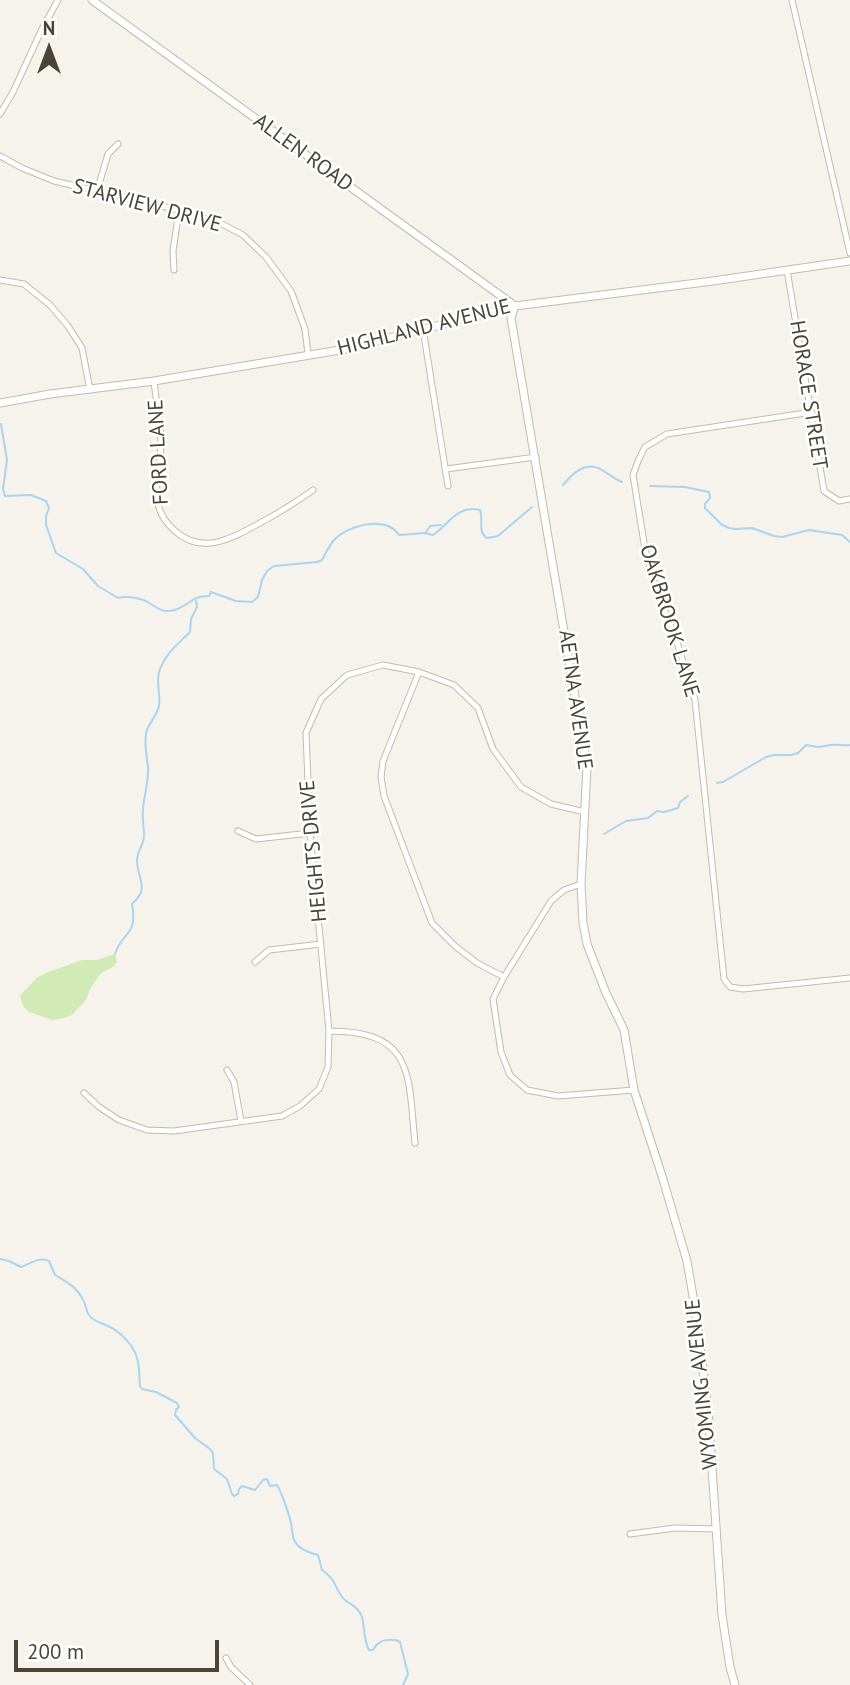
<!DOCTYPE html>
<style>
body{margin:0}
#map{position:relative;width:850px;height:1685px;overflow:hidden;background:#f6f3ec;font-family:"PT Sans",sans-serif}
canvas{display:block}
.north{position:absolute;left:14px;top:14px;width:70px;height:70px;-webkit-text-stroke:5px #fff;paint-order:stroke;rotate:0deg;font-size:19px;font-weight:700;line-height:28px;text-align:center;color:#4b4439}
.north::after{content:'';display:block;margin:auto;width:24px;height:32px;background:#4b4439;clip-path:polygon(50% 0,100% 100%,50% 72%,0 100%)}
.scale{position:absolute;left:14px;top:1640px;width:205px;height:32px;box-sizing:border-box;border:4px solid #4b4439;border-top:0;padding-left:9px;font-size:21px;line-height:24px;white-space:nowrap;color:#4b4439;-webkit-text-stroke:5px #fff;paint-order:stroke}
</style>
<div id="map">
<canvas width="850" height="1685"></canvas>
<div class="north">N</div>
<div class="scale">200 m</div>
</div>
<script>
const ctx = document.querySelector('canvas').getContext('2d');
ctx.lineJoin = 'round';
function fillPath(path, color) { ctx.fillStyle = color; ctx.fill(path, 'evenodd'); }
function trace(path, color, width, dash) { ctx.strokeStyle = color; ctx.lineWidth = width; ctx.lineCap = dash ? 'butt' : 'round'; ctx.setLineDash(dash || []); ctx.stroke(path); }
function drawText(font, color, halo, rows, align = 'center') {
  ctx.font = font + ' "PT Sans",sans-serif'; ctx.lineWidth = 5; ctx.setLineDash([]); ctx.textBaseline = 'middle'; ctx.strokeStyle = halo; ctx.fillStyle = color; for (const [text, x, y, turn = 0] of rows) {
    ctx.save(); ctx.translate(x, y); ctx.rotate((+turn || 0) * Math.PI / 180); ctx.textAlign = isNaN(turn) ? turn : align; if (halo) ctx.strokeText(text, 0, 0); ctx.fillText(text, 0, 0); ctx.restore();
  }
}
fillPath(new Path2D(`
 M115,954L117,962L113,967L101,973L90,989L86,1000L72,1015L65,1018L52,1020L29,1012L23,1006L20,995L38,977L48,972L82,960H97Z`), '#d2eab5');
trace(new Path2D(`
 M1,424L7,460L3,489L5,496L31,495L46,501L49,508L46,516V525L56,553L83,569L98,586L118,598C127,596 138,598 146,601C153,605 158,610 166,611C179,612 187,602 197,598C199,597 206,596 209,596L211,592L236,601L252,602L258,597L262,580L267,571L274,566L317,562L322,560C326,553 329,546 334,540C348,525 386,515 399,535L425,533L433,535C448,525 458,504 480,510C484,519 477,532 487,538L498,536L532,507
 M563,485C573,473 586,460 602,470C609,474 614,479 622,482
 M650,486L685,487L709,492L710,498L705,504V508L721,524L729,528L735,529L752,528L774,536L782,537L809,530L842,535L850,542
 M426,532L430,526L441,525
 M717,783L723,782L766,757L774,755H791L798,753L806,745C821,748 817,747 831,745C838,744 843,746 850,745
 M604,834L626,821L648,818L657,811L664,812L678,808L680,802L688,796
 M115,954C122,931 138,937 132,904C150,888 138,881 137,861C137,850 144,845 144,836C144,827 142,819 143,809C144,795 149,781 148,767C147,756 143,741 147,730C150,722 157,715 159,706C161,694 155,681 160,669C166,653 178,644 190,632L191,619L197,607L196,601
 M0,1259L9,1261L21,1267C30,1264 40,1256 49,1261L55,1275C67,1282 77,1287 83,1300C86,1304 86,1312 89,1315C94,1322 102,1323 108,1326C120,1331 134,1346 137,1358C140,1367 139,1377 140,1386L142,1389L156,1392L177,1403L179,1407L176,1410L175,1415L195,1438L210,1449L213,1453L214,1469L227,1479L232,1494L234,1496L238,1494L239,1489L242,1486L255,1490L263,1480L267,1479L270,1486L277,1485C281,1491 289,1514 291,1523C292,1528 292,1535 294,1540C298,1549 310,1553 318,1555L322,1570C338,1582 332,1583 342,1597C348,1605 357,1604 362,1617C365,1628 363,1639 369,1650H373C375,1647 376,1644 379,1643C383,1639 395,1639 400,1642L408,1674L403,1685`), '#a9d4f2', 2);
const minor = new Path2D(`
 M792,0L850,253
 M0,114L13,92L42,29L58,0
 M0,156L22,168L54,181L179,210L220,223L243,235L266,257L291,291L305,329L308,354
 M97,191L108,154L118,144
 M174,270L173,251L179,210
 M787,270L824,491L839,501L850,499
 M0,280L24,284L50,305L68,326L82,348L90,390
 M423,329L448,486
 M154,381C156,402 161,424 161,445C160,465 154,484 158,504C160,514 167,524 175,531C202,555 231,539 258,524C277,514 295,503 313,490
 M812,412L667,434L645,447L638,461L633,475L645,549L657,592L675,636L695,700L724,979L730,987L743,989L850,978
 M446,469L536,457
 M419,672L383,761L381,777L384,796L432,923L455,946L477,963L504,977
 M238,831L256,839L310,833
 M581,884L564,890L551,901L504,977L493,999L501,1052L510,1075L527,1090L558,1096L634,1090
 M255,962L269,950L321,944
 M329,1031C415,1031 408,1075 415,1143
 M227,1070L234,1082L241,1121
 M84,1093L99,1107L119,1120L147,1130L174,1131L282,1116L300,1106L319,1089L328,1067L329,1031L310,833L306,733L321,699L347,675L383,665L419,672L454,685L478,708L493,749L521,787L551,804L585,812
 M630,1534L675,1528L716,1529
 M226,1658L231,1667L250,1685`);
const tertiary = new Path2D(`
 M92,0L515,306
 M515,306L511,318L587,767L581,884L583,923L587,944L606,993L624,1030L634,1090L662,1176L687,1261L695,1308L708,1409L722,1615L730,1667L735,1685
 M0,403L50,394L154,381L346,349L515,306L713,281L850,261`);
trace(minor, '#c2bbae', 7);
trace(tertiary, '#c2bbae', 9);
trace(minor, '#fff', 5);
trace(tertiary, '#fff', 7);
drawText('21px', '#4b4439', '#fff', [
 ["ALLEN ROAD",303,153,36],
 ["STARVIEW DRIVE",147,206,15],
 ["HIGHLAND AVENUE",424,328,-14],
 ["HORACE STREET",808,395,81],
 ["FORD LANE",159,452,-93],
 ["OAKBROOK LANE",669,621,73],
 ["AETNA AVENUE",575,700,82],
 ["HEIGHTS DRIVE",314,851,-95],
 ["WYOMING AVENUE",702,1384,-96]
]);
</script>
